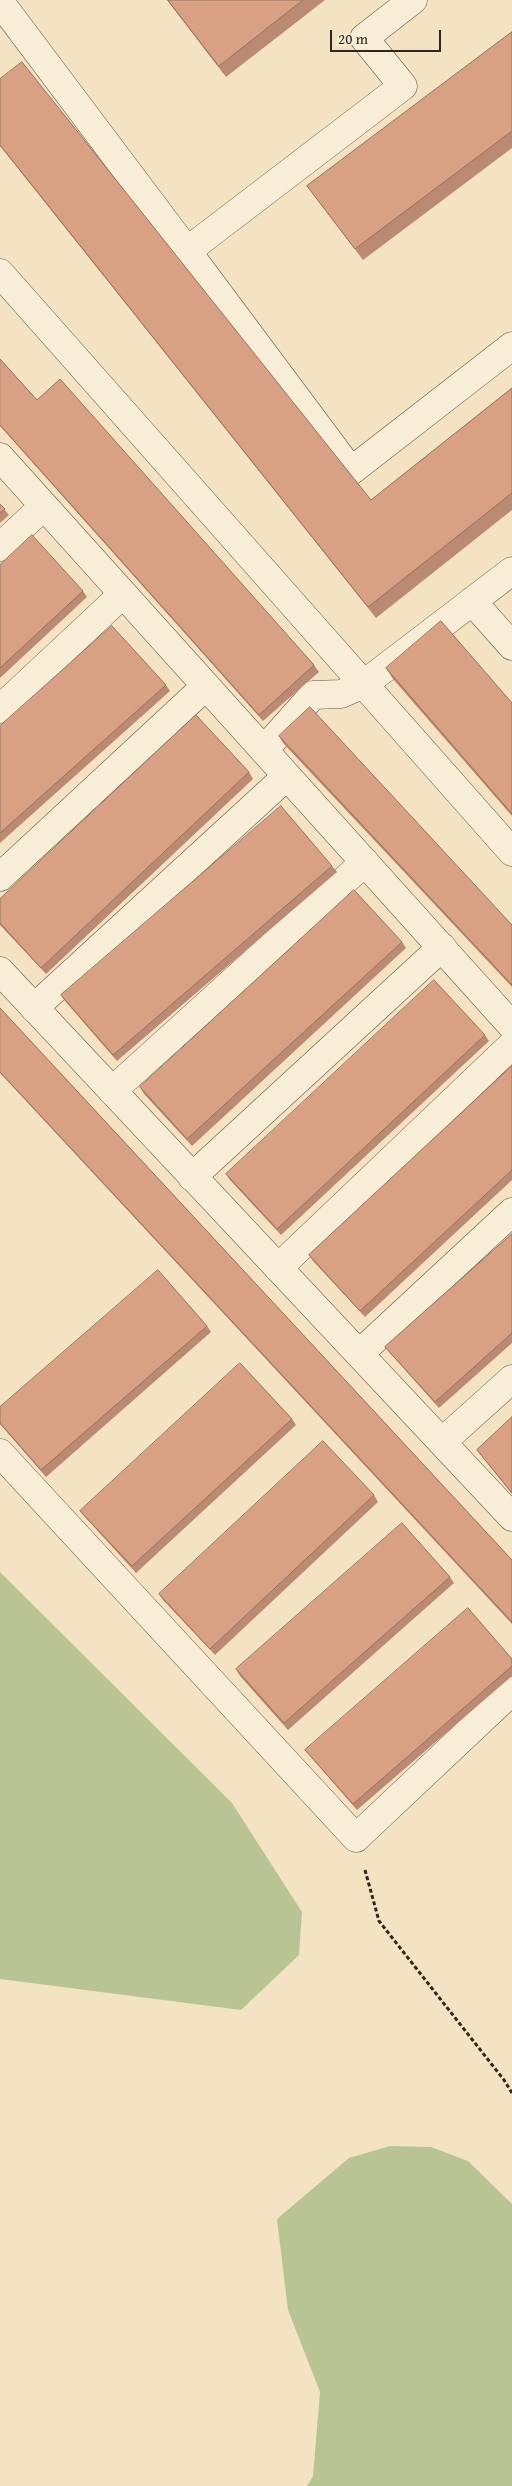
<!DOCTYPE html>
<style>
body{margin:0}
#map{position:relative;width:512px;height:2486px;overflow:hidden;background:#f4e3c2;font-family:"Gentium Book Plus",serif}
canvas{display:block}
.scale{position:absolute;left:330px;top:30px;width:111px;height:22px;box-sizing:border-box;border:2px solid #31261f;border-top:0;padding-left:6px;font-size:15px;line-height:18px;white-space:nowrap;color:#31261f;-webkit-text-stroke:4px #f8edd7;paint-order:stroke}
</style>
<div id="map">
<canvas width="512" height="2486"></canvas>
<div class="scale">20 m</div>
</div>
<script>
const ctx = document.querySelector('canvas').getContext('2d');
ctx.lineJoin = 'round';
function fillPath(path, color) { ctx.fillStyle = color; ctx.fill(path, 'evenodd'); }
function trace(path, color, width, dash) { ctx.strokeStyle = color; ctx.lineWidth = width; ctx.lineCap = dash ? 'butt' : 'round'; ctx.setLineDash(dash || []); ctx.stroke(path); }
fillPath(new Path2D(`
 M0,1572L232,1803L302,1912L299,1955L241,2010L0,1979Z
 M390,2146L431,2147L468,2161L512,2204V2486H307L313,2476L320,2392L288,2310L277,2219L349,2158Z`), '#b9c495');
const minor = new Path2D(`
 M0,2L187,251L403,86L364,38L413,0
 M187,251L351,471L512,346
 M0,273L512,852
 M0,457L512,1026
 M0,547L44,506
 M472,601L512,646
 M0,709L123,594
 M264,750L313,695L341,694L364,684L512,571
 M0,877L206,686
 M0,971L512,1517
 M34,1008L287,776
 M112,1091L365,862
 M192,1177L442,947
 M278,1268L512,1045
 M359,1354L512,1212
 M442,1442L512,1379
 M0,1453L356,1838L512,1691`);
trace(minor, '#625548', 29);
trace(new Path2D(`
 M365,1870L379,1921L504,2080L512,2093`), '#31261f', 3, [4, 2.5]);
trace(minor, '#f8edd7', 28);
fillPath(new Path2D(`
 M167,0H325L226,77Z
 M512,32V148L363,260L307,186Z
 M0,79L371,500L512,388V510L376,618L0,146Z
 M0,359L37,400L314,665L319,672L263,721L0,426Z
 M0,504L9,515L0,523Z
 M0,565L83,591L87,597L0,678Z
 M386,668L512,703V816L393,679Z
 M166,685L170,691L0,843V726Z
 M279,736L512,925V987L283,743Z
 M249,772L253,779L46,974L0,925V899Z
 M332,866L337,872L117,1061L65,1001L61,995Z
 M402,942L406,948L192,1146L144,1094L140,1087Z
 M0,1008L512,1560V1624L0,1073Z
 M485,1035L489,1041L281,1235L230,1180L226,1174Z
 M512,1066V1180L365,1317L313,1261L309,1255Z
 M512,1234V1343L439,1408L390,1353L385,1347Z
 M207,1326L211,1332L46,1477L0,1424V1407Z
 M512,1417V1494L477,1450Z
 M292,1419L296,1425L136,1573L85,1517L80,1511Z
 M374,1495L378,1502L215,1655L163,1600L159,1594Z
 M450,1577L454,1583L288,1730L240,1676L236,1669Z
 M512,1659V1676L357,1810L310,1756L305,1750Z`), '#bb8a72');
const building = new Path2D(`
 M168,0H303L219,66Z
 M512,32V131L355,249L307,186Z
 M22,62L371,500L512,388V493L368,607L0,145V79Z
 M0,359L37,400L60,379L314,665L259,715L0,425Z
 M0,504L5,509L0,513Z
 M32,535L83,591L0,668V565Z
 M441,621L512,703V814L386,668Z
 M112,626L166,685L0,833V726Z
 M310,707L512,925V985L279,736Z
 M196,715L249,772L41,968L0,923V899Z
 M281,806L332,866L113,1055L61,995Z
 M354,890L402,942L187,1139L140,1087Z
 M434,980L485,1035L277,1229L226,1174Z
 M0,1008L512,1560V1622L0,1072Z
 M512,1066V1170L360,1311L309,1255Z
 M512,1234V1333L435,1402L385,1347Z
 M158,1270L207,1326L41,1470L0,1423V1407Z
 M240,1363L292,1419L132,1566L80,1511Z
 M512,1417V1493L477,1450Z
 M323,1441L374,1495L210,1649L159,1594Z
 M402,1523L450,1577L284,1723L236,1669Z
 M468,1608L512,1659V1666L353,1804L305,1750Z`);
fillPath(building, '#d9a184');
trace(building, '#98715c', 1);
</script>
